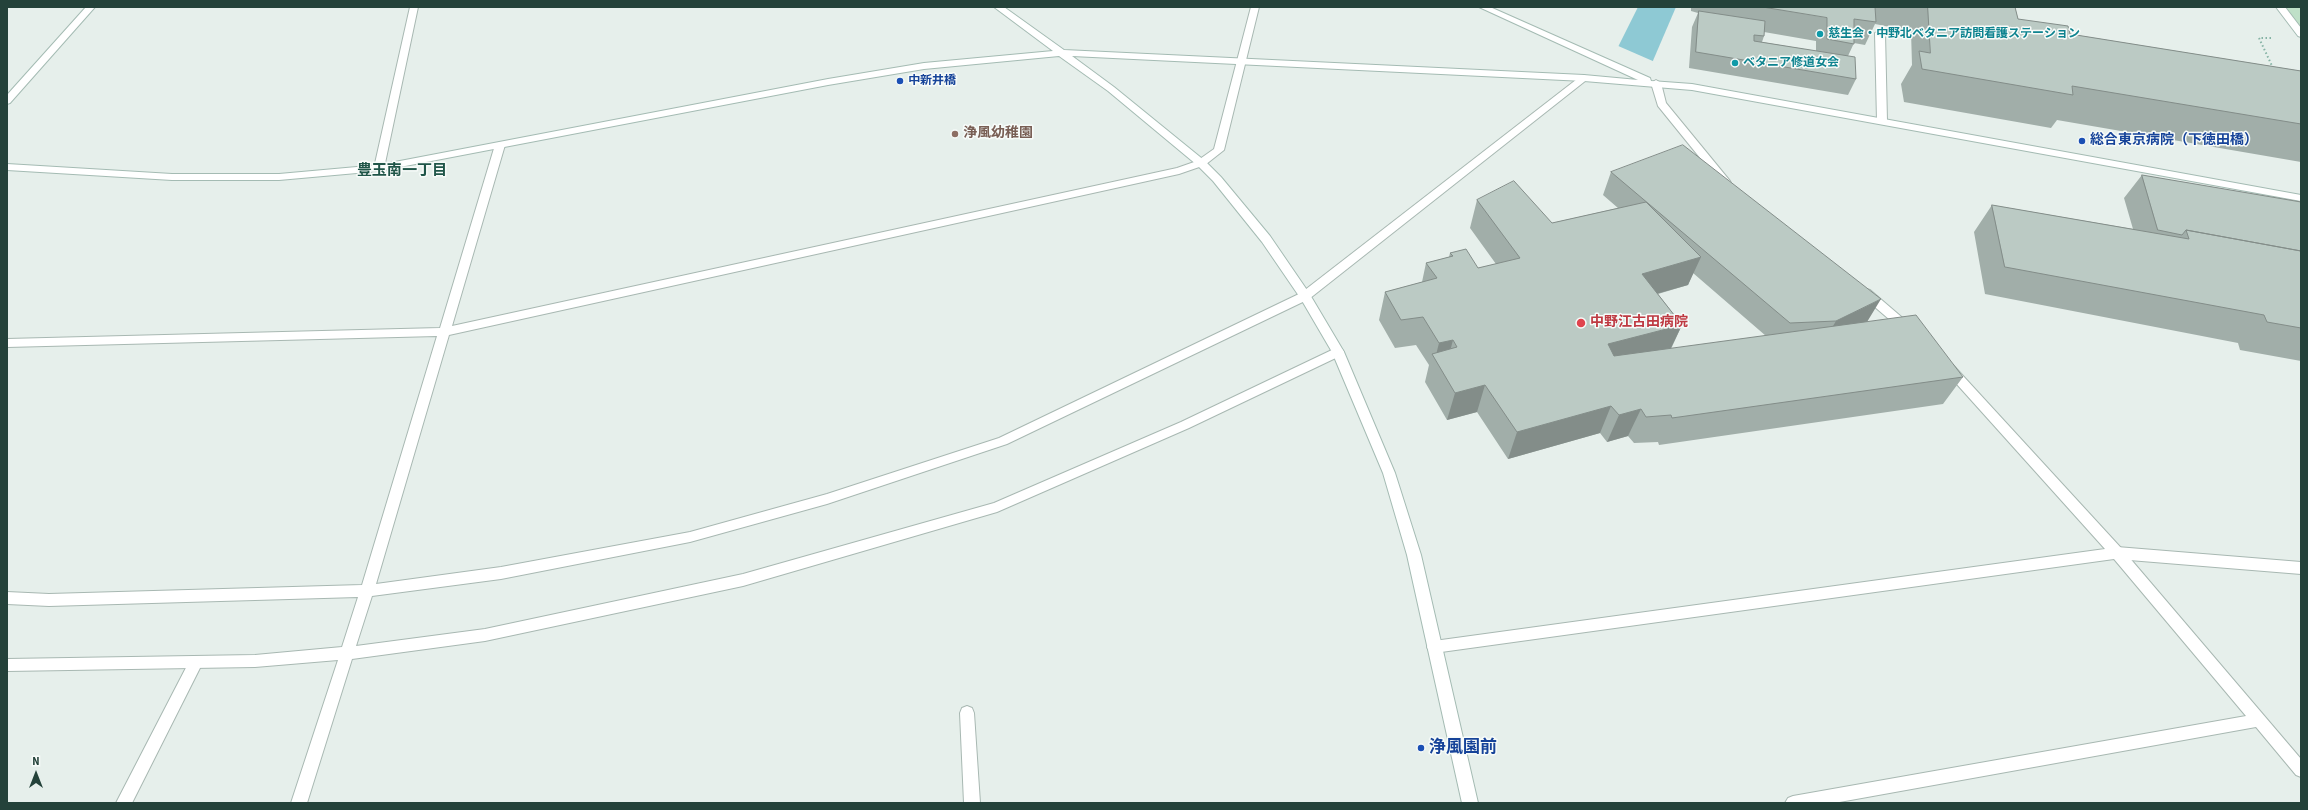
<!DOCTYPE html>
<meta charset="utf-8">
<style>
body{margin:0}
#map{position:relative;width:2308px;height:810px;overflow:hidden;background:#e6efeb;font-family:"Source Sans 3",sans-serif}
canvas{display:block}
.frame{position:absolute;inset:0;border:8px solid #24423a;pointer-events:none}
.north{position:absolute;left:16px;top:754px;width:40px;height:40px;-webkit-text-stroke:3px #f7fbf9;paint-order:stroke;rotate:0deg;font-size:11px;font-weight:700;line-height:16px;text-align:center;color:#24423a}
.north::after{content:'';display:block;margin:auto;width:14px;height:18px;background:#24423a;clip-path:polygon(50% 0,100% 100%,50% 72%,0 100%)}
</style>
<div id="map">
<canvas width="2308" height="810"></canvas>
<div class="frame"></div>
<div class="north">N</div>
</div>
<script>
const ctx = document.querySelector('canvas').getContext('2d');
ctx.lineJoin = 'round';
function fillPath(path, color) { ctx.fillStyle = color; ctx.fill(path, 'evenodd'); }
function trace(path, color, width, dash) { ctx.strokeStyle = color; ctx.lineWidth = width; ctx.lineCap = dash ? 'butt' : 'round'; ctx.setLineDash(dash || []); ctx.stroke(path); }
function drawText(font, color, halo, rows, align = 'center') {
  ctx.font = font + ' "Source Sans 3","Noto Sans JP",sans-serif'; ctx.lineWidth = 3; ctx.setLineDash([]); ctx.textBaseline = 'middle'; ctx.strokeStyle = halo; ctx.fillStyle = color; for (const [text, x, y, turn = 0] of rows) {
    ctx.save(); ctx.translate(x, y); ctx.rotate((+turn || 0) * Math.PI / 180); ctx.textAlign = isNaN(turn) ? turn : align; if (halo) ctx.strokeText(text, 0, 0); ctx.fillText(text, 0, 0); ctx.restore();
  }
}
fillPath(new Path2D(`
 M2280,7H2301V34Z`), '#bfe0c8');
fillPath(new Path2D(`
 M1638,7H1676L1652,63L1618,47Z`), '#8ec9d4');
fillPath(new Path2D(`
 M1616,45L1655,62L1654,64L1652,65L1617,49Z`), '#e6efeb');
const lane = new Path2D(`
 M1880,30L1885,33L1887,121L1882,124L1877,121L1875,33Z
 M2117,547L2301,562V574L2117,559L2112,557L2110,553L2112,549Z
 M196,656L201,658L203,662L132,803H116L191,658Z
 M967,706L972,708L974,713L980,803H964L960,713L962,708Z`);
const street = new Path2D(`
 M410,7H418L384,168L379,171L374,168Z
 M1251,7H1259L1224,150L1205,165L1179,174L449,335L376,584L501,567L690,532L827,494L999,438L1301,293L1581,76L1584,75L1589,78L1309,299L1007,444L827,504L690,542L501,579L372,596L356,646L485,629L743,574L994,503L1181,422L1334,349H1342L1344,352L1342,355L1189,428L997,512L743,586L485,641L352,659L307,803H291L338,660L255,667L7,671V659L255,655L342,647L358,597L49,606L7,604V592L49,594L362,585L437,336L7,347V339L440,328L495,145L500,142L505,145L452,326L1177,168L1197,161L1214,149Z
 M1656,80L1661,83L1666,103L1730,181L1731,183L1730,185H1722L1658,106L1651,83Z
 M1866,289L1870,290L1912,326L1914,329L1912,332H1904L1862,296L1860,293L1862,290Z
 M1949,364L1953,365L2122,549L2301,759V777L2296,775L2256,727L1834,803H1785L1788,798L1793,796L2246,716L2114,559L1434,653L1429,651L1427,647L1429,643L1434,641L2105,549L1945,371L1943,368Z`);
const secondary = new Path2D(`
 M86,7H95L10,103L7,104V95Z
 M994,7H1004L1064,50L1584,75L1638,80L1479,7H1490L1650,78L1651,81L1692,84L2301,195V201L1692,90L1584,81L1072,56L1114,87L1205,161L1221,177L1270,236L1309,293L1344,352L1395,473L1421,555L1478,803H1462L1407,555L1383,473L1332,352L1301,299L1262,242L1213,181L1197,165L1108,91L1059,56L924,69L828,85L379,171L279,180H172L7,170V164L172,174H279L379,165L828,79L924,63L1053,51Z
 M2276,7H2285L2301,28V37L2298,36Z`);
trace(lane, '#a8b8b2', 2);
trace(street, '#a8b8b2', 2);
trace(secondary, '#a4bbb3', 2);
trace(new Path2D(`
 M2271,38H2259L2273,68`), '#86b3a5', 2, [1.5, 2.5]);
fillPath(lane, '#fff');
fillPath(street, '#fff');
fillPath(secondary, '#fff');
fillPath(new Path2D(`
 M1691,7H2015L2018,19L2070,34L2301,71V162L2057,120L2051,128L1904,102L1901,84L1912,65L1911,31L1875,24L1865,45L1854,43L1848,56L1856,79L1848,95L1689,68L1692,27L1698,13L1691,11ZM1764,32L1816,41V51L1762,42L1764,36Z
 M1611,172L1866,322L1963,377L1943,404L1659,445L1658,442L1634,443L1628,436L1607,442L1600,433L1508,459L1477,412L1447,420L1425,382L1429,365L1416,345L1395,348L1379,320L1385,292L1422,282L1426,263L1449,257L1450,253L1478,268L1496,264L1470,228L1477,200L1552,223L1618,208L1603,195ZM1693,273L1766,336L1671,349L1682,325L1658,294L1688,285Z
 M2142,175L2301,202V361L2240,350L2238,343L1985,294L1974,232L1992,205L2133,229L2124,198Z`), '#a1aea9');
fillPath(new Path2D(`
 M1701,257L1688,285L1631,301L1642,274Z
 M1881,299L1867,322L1823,343L1836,321Z
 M1682,325L1669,352L1597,372L1608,344Z
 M1453,340L1446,367L1435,359L1439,343Z
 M1485,385L1477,412L1447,420L1455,393Z
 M1611,406L1600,433L1508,459L1517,432Z
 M1641,409L1628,436L1607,442L1619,415Z`), '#838d89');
const building = new Path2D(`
 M1763,7H1875L1876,22L1854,19V44L1827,39V18Z
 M1928,7H2015L2018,19L2068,26L2070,34L2301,71V124L2072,86L2073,95L1922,69L1919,51L1930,53Z
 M1699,11L1765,21L1764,36L1754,35V41L1855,57L1856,79L1696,52Z
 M1683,145L1881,299L1836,321L1790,323L1611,172Z
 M2142,175L2301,202V251L2186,230L2182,235L2158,230Z
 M1514,181L1552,223L1646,202L1701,257L1642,274L1682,325L1608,344L1614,356L1916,315L1963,377L1672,418L1671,415L1646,417L1641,409L1619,415L1611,406L1517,432L1485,385L1455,393L1432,354L1457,347L1453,340L1439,343L1423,317L1401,320L1385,292L1437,278L1426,263L1453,256L1450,253L1466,249L1478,268L1520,258L1477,200Z
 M1992,205L2189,239L2186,230L2301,251V328L2267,322L2264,315L2005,267Z`);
fillPath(building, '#bbcac4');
trace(building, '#838d89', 1);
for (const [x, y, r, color] of [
 [1820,34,4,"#0f9aa8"],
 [1735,63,4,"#0f9aa8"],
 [900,81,4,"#1a4fb4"],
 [955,134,4,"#8d6e63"],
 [2082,141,4,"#1a4fb4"],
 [1581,323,5,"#e0444e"],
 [1421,748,4,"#1a4fb4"]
]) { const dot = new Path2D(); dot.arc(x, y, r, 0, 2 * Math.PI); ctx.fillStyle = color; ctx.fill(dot); trace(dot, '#f7fbf9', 1.5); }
drawText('bold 12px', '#0d838f', '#f7fbf9', [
 ["慈生会・中野北ベタニア訪問看護ステーション",1828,34],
 ["ベタニア修道女会",1743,63]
], 'left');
drawText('bold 12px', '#164399', '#f7fbf9', [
 ["中新井橋",908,81]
], 'left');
drawText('bold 14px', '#785e54', '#f7fbf9', [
 ["浄風幼稚園",963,134]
], 'left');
drawText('bold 14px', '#164399', '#f7fbf9', [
 ["総合東京病院（下徳田橋）",2090,141]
], 'left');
drawText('bold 14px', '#be3a42', '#f7fbf9', [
 ["中野江古田病院",1590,323]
], 'left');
drawText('bold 15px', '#1f5548', '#f7fbf9', [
 ["豊玉南一丁目",402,172]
]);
drawText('bold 17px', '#164399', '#f7fbf9', [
 ["浄風園前",1429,748]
], 'left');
</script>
